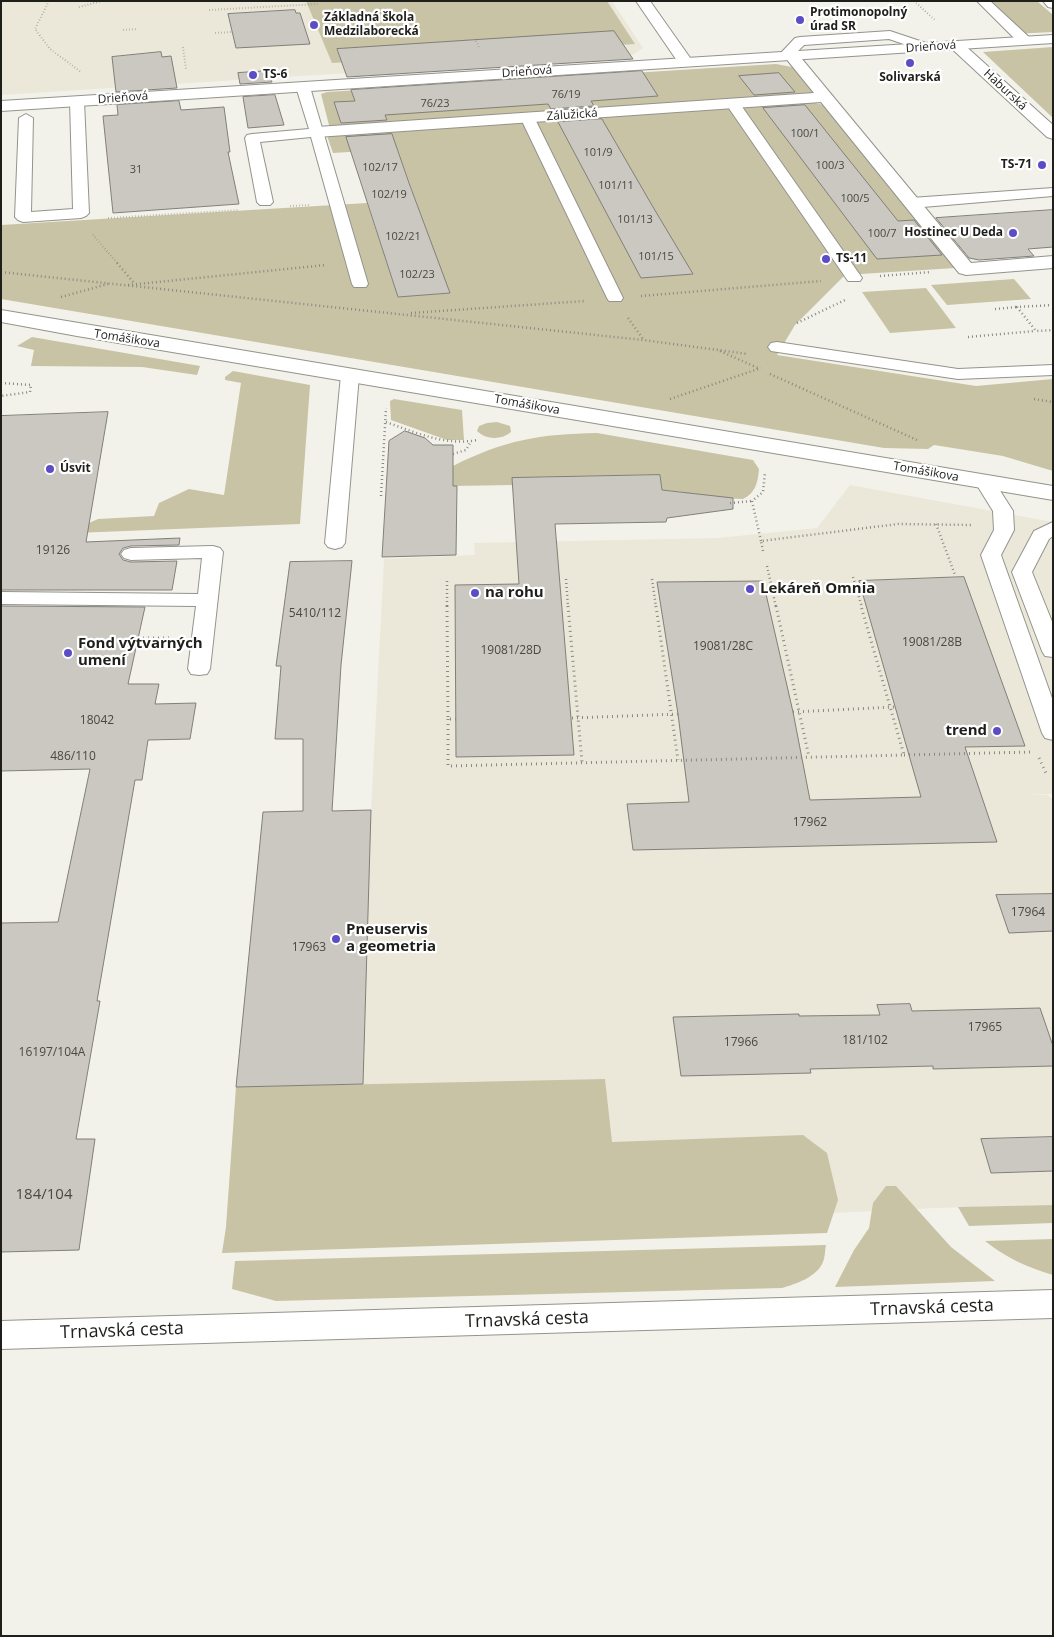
<!DOCTYPE html>
<meta charset="utf-8">
<style>
body{margin:0}
#map{position:relative;width:1054px;height:1637px;overflow:hidden;background:#f3f2ea;font-family:"Open Sans",sans-serif}
canvas{display:block}
.frame{position:absolute;inset:0;border:2px solid #1e1e1b;pointer-events:none}
</style>
<div id="map">
<canvas width="1054" height="1637"></canvas>
<div class="frame"></div>
</div>
<script>
const ctx = document.querySelector('canvas').getContext('2d');
ctx.lineJoin = 'round';
function fillPath(path, color) { ctx.fillStyle = color; ctx.fill(path, 'evenodd'); }
function trace(path, color, width, dash) { ctx.strokeStyle = color; ctx.lineWidth = width; ctx.lineCap = dash ? 'butt' : 'round'; ctx.setLineDash(dash || []); ctx.stroke(path); }
function drawText(font, color, halo, rows, align = 'center') {
  ctx.font = font + ' "Open Sans",sans-serif'; ctx.lineWidth = 4.5; ctx.setLineDash([]); ctx.textBaseline = 'middle'; ctx.strokeStyle = halo; ctx.fillStyle = color; for (const [text, x, y, turn = 0] of rows) {
    ctx.save(); ctx.translate(x, y); ctx.rotate((+turn || 0) * Math.PI / 180); ctx.textAlign = isNaN(turn) ? turn : align; if (halo) ctx.strokeText(text, 0, 0); ctx.fillText(text, 0, 0); ctx.restore();
  }
}
fillPath(new Path2D(`
 M1,1H612L643,48L632,55L1,95Z
 M850,485L1053,522V794L1024,795H1047L1053,799V1205L936,1208L834,1213L226,1227L236,1087L263,812L371,810L384,559L475,555L474,543L717,538L817,528Z`), '#ebe8d9');
fillPath(new Path2D(`
 M306,1H607L635,44L332,63Z
 M977,1H1037L1053,15V32L1012,34Z
 M1053,47V118L983,52Z
 M776,64L792,67L818,98L330,129L321,94L327,92Z
 M811,102L824,105L955,268L845,275L795,325L777,355L976,386L1053,379V471L1003,456L934,445L928,449L884,448L1,299V225L367,203L398,297L449,293L397,149L333,153L326,133Z
 M1014,279L1031,299L947,305L931,285Z
 M926,288L956,328L890,333L862,292Z
 M32,337L200,366L197,375L142,367L31,366L34,350L17,346Z
 M233,371L310,385L300,524L1,536V526L89,523L98,519L154,516L159,503L189,489L224,495L241,383L225,380V377Z
 M394,399L462,410L464,440H447L391,420L390,401Z
 M497,422L510,426L511,432C502,440 486,440 477,431L479,426L487,423Z
 M597,433L753,460L759,469C758,481 756,493 743,499L690,497L682,492L662,490L660,475L514,478L513,485L453,486V466C504,440 540,434 597,433Z
 M605,1079L612,1142L803,1135L827,1153L838,1200L827,1233L222,1253L226,1227L236,1087Z
 M886,1186H896L951,1247L995,1281L835,1287L854,1250L869,1228L873,1203Z
 M1053,1205V1223L969,1226L958,1207Z
 M1053,1239V1275C1027,1267 1006,1258 985,1241Z
 M826,1245C825,1250 825,1257 823,1262C817,1277 796,1284 782,1288L276,1301L232,1289L235,1261Z`), '#c8c3a5');
const building = new Path2D(`
 M295,10L296,13H300L310,44L236,48L228,14Z
 M614,31L633,59L347,77L337,49Z
 M161,52L162,57L171,56L177,88L116,92L112,57Z
 M269,71L272,82L240,84L238,73Z
 M642,71L658,96L591,101L594,106L551,109L548,104L385,115L387,120L341,123L334,102L355,101L351,90Z
 M779,73L795,92L754,95L739,76Z
 M275,95L284,125L248,128L243,97Z
 M179,101L181,110L224,107L230,152H228L239,204L113,213L103,116L118,115L117,105Z
 M805,105L898,221L914,220L942,255L877,259L763,108Z
 M602,119L653,207L693,274L641,278L558,122Z
 M392,134L409,183L450,293L398,297L346,137Z
 M1053,210V247L1028,249L1034,256L979,260L969,258L936,218Z
 M108,412L86,542L180,538L179,545L131,546L123,548L119,554L123,560L131,562L177,561L172,590H1V416Z
 M405,431L425,438L433,445H453V486H457L456,555L382,557L389,441Z
 M660,475L662,490L733,498V509L667,518L666,522L555,524L574,755L456,757L455,585L519,584L512,478Z
 M352,561L341,665L332,811L371,810L363,1084L236,1087L263,812L303,811V739H275L281,666H276L290,562Z
 M964,577L1025,746L965,747L997,842L633,850L627,804L689,802L678,714L657,582L763,581L793,712L810,800L921,797L859,581Z
 M1,606L145,607L128,684H159L155,704L196,703L190,739L148,740L142,780H135L97,1001H100L76,1139H95L79,1250L1,1252V923L58,922L90,769L1,771Z
 M1053,894V931L1009,933L996,895Z
 M910,1004L912,1011L1040,1008L1053,1046V1066L933,1069V1066L810,1069L811,1073L681,1076L673,1017L799,1014V1016L880,1015L877,1005Z
 M1053,1137V1171L991,1173L981,1139Z`);
fillPath(building, '#cac8c1');
trace(building, '#817f79', 1);
const service = new Path2D(`
 M977,1H990L1030,38L1031,41L1030,44H1020Z
 M890,31L929,44L930,47L924,51L889,39L804,45L790,59L785,60L778,56L795,38L800,37Z
 M303,83L310,87L368,284L366,287H354L352,284L311,137L260,142L273,202L270,205H260L257,202L245,138L247,135L252,134L309,129L296,87Z
 M77,97L84,101L89,213L86,216L81,218L23,222L18,220L15,217L19,118L26,114L33,118L31,212L73,209L70,101Z
 M733,100L738,101L860,275L862,278L860,281H848L726,104Z
 M528,115L535,119L623,298L621,301H609L607,298L521,119Z
 M1053,188V196L911,208L906,206L903,203L906,200L911,198Z
 M777,342L958,369L1053,365V375L958,379L771,351L768,347L771,343Z
 M350,370L356,371L359,375L345,543L342,547L335,549L328,547L325,543L341,375L344,371Z
 M985,476L992,478L1013,511L1014,530L1001,555L1053,701V740L1045,738L1042,733L981,555L994,530L993,511L975,482L978,478Z
 M1053,522V536L1049,539L1032,572L1053,624V657L1045,656L1042,651L1012,572L1034,531Z
 M213,546L220,548L223,552L210,669L207,674L199,675L191,674L188,669L196,606L1,604V592L198,594L202,558L131,560L124,558L121,554L124,550L131,548Z`);
const minor = new Path2D(`
 M636,1H650L693,62L690,65H680Z
 M1043,1H1053V8L1048,7Z
 M956,41L961,42L1053,125V139L1047,137L951,48L949,45L951,42Z
 M792,51L797,53L971,263L1053,256V268L966,275L959,273L821,102L317,137L311,135L309,132L311,129L317,127L814,93L784,56L787,53Z`);
const tertiary = new Path2D(`
 M1053,35V43L1,111V101Z`);
const secondary = new Path2D(`
 M1,310L1053,486V500L77,336L1,322Z
 M1053,1290V1318L1,1349V1321Z`);
trace(service, '#94938c', 2);
trace(minor, '#94938c', 2);
trace(tertiary, '#94938c', 2);
trace(secondary, '#94938c', 2);
trace(new Path2D(`
 M49,1L35,29L50,49L81,72
 M914,1L936,21
 M79,7L102,1
 M209,10L318,4
 M123,30L138,29
 M215,33L232,32
 M476,41L480,49
 M183,47L186,69
 M290,206L309,205
 M108,218L239,210
 M93,235L118,264`), '#898983', 2, [0.5, 2.5]);
trace(new Path2D(`
 M117,263L134,283
 M1,272L643,340L748,354
 M880,276L931,272
 M128,285L326,265
 M641,296L821,281
 M61,297L108,284
 M1053,305L1017,307L1036,331L1053,330
 M995,309L1017,307
 M411,313L585,301
 M628,318L643,339
 M797,323L845,300
 M968,337L1035,331
 M720,351L758,368
 M770,374L917,440
 M1,383L31,385L30,392L1,396
 M670,399L761,368
 M1034,399L1053,402
 M386,422C417,433 445,446 478,440
 M453,454L466,450L470,443
 M381,496L386,408
 M730,503L752,501
 M936,524L955,575
 M761,541L752,501L763,492L765,472
 M763,551L761,541L898,524L972,525
 M767,566L776,607
 M853,577L862,607
 M566,579L568,607
 M652,579L656,607
 M447,581V607`), '#898983', 2.5, [1, 3]);
trace(new Path2D(`
 M447,606L448,719H456
 M568,606L582,762
 M656,606L678,760
 M776,606L809,757
 M138,638H172
 M793,712L895,707
 M572,718L678,714
 M448,719V766L904,755L861,606
 M904,755L1031,752
 M1039,758L1046,773`), '#898983', 3, [1, 4]);
fillPath(service, '#fff');
fillPath(minor, '#fff');
fillPath(tertiary, '#fff');
fillPath(secondary, '#fff');
for (const [x, y, r, color] of [
 [800,20,5,"#5b4dc5"],
 [314,25,5,"#5b4dc5"],
 [910,63,5,"#5b4dc5"],
 [253,75,5,"#5b4dc5"],
 [1042,165,5,"#5b4dc5"],
 [1013,233,5,"#5b4dc5"],
 [826,259,5,"#5b4dc5"],
 [50,469,5,"#5b4dc5"],
 [750,589,5,"#5b4dc5"],
 [475,593,5,"#5b4dc5"],
 [68,653,5,"#5b4dc5"],
 [997,731,5,"#5b4dc5"],
 [336,939,5,"#5b4dc5"]
]) { const dot = new Path2D(); dot.arc(x, y, r, 0, 2 * Math.PI); ctx.fillStyle = color; ctx.fill(dot); trace(dot, '#fff', 2); }
drawText('11px', '#494844', null, [
 ["76/19",566,95],
 ["76/23",435,104],
 ["100/1",805,134],
 ["101/9",598,153],
 ["100/3",830,166],
 ["102/17",380,168],
 ["31",136,170],
 ["101/11",616,186],
 ["102/19",389,195],
 ["100/5",855,199],
 ["101/13",635,220],
 ["100/7",882,234],
 ["102/21",403,237],
 ["101/15",656,257],
 ["102/23",417,275]
]);
drawText('bold 12px', '#1e1e1b', '#fff', [
 ["Protimonopolný",810,13],
 ["úrad SR",810,27],
 ["Základná škola",324,18],
 ["Medzilaborecká",324,32],
 ["TS-6",263,75],
 ["Solivarská",910,78,"center"],
 ["TS-71",1032,165,"right"],
 ["Hostinec U Deda",1003,233,"right"],
 ["TS-11",836,259],
 ["Úsvit",60,469]
], 'left');
drawText('12px', '#1e1e1b', '#fff', [
 ["Drieňová",931,47,-4],
 ["Drieňová",527,72,-4],
 ["Haburská",1005,90,43],
 ["Drieňová",123,98,-4],
 ["Zálužická",572,115,-4],
 ["Tomášikova",127,339,9],
 ["Tomášikova",527,405,10],
 ["Tomášikova",926,472,10]
]);
drawText('12px', '#494844', null, [
 ["19126",53,551],
 ["5410/112",315,614],
 ["19081/28B",932,643],
 ["19081/28C",723,647],
 ["19081/28D",511,651],
 ["18042",97,721],
 ["486/110",73,757],
 ["17962",810,823],
 ["17964",1028,913],
 ["17963",309,948],
 ["17965",985,1028],
 ["181/102",865,1041],
 ["17966",741,1043],
 ["16197/104A",52,1053]
]);
drawText('bold 15px', '#1e1e1b', '#fff', [
 ["Lekáreň Omnia",760,589],
 ["na rohu",485,593],
 ["Fond výtvarných",78,644],
 ["umení",78,661],
 ["trend",987,731,"right"],
 ["Pneuservis",346,930],
 ["a geometria",346,947]
], 'left');
drawText('15px', '#494844', null, [
 ["184/104",44,1195]
]);
drawText('18px', '#1e1e1b', '#fff', [
 ["Trnavská cesta",932,1308,-2],
 ["Trnavská cesta",527,1320,-2],
 ["Trnavská cesta",122,1331,-2]
]);
</script>
